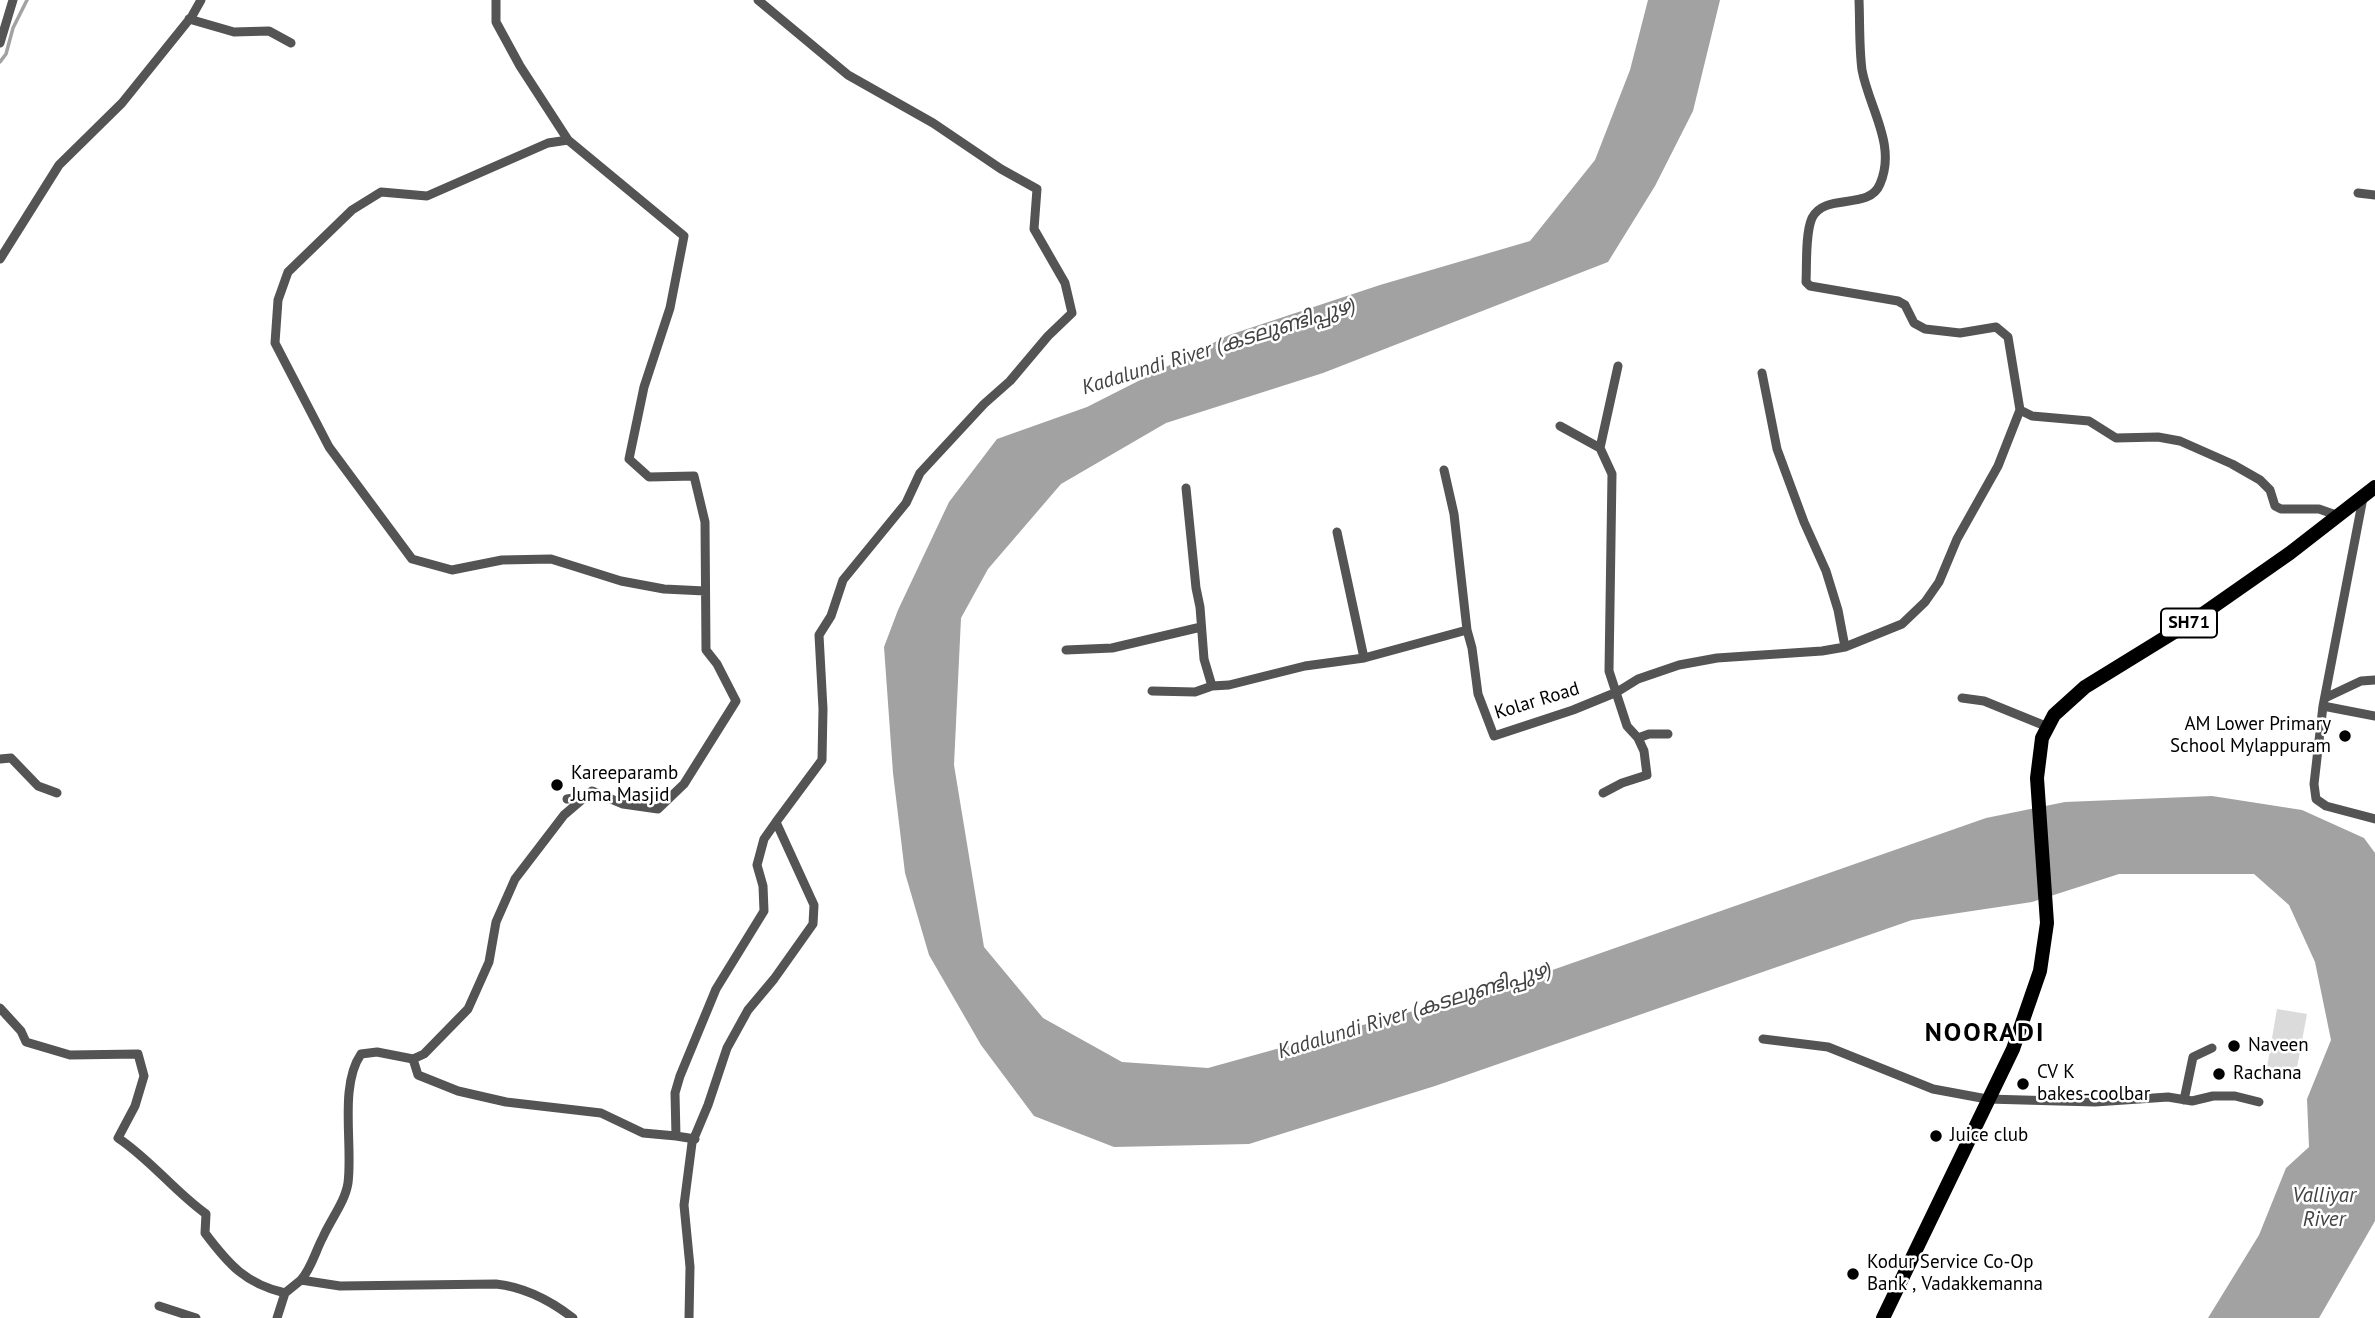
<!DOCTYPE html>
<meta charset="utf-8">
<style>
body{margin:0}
canvas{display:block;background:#fff}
</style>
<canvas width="2375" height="1318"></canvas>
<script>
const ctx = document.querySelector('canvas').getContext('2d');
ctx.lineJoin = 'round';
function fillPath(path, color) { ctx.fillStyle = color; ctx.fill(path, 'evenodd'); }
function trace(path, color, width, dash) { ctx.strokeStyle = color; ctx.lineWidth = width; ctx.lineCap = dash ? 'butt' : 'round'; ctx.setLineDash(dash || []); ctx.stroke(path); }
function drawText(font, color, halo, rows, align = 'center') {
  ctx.font = font + ' "PT Sans","Noto Sans Malayalam",sans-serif'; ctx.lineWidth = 5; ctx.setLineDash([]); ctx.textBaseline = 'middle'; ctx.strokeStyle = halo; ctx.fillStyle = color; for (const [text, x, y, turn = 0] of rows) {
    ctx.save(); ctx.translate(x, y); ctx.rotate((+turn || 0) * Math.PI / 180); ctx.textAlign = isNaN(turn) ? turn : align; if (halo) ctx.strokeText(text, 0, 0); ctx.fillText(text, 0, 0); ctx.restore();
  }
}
fillPath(new Path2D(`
 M2277,1009L2307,1014L2296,1073L2267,1067Z`), '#dbdbdb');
fillPath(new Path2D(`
 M1648,0H1720L1693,111L1655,186L1608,262L1323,373L1166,423L1061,484L988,569L961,618L954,765L984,947L1043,1018L1122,1062L1208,1068L1521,981L1986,818L2065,802L2212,796L2302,810L2364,838L2375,853V1221L2319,1318H2208L2259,1235L2286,1168L2309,1147L2307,1099L2331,1040L2315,962L2289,905L2254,874H2119L2032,902L1912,920L1435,1086L1249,1144L1114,1147L1034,1116L981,1045L929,955L905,873L893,773L884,647L898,610L949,502L997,439L1087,407L1229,335L1380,285L1530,241L1595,160L1630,70Z`), '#a2a2a2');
trace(new Path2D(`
 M0,62L6,54L13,28L27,0`), '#a2a2a2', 3.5);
trace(new Path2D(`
 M496,0V22L520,66L568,140L684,236L670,308L644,387L629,459L649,477L694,476L705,522L706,650L717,664L736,701L684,784L658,809L623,804L592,791L564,815L515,879L496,922L489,962L468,1009L424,1054L413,1059L377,1052L361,1054C339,1086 353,1145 348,1183C345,1202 331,1219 323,1237C315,1252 312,1267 301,1280L340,1286L496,1284C524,1287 551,1301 573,1318
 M1859,0C1860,23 1859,47 1862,70C1869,108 1897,145 1880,184C1869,211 1825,192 1812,218C1805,234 1807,265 1806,282L1810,286L1898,301L1905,305L1914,323L1925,329L1960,333L1996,327L2008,337L2020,410L2032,416L2089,421L2116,438L2158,437L2180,441L2232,464L2260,480L2270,490L2275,506L2281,509H2319L2339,516
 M189,19L234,32L269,31L291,43
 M0,43L13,0
 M568,140L548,143L427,196L381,192L352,210L288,272L278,300L275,343L329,447L412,559L452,570L502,560L551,559L621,581L664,589L705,591
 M2358,193L2375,195
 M0,259L59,165L122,103L192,16L201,0
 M1762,373L1777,449L1804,522L1826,571L1838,610L1845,647
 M1560,426L1600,448L1612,474L1609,671L1627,726L1638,738L1644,751L1647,775L1622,783L1603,793
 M1600,448L1618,366
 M1444,470L1454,514L1467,630
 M1186,488L1196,588L1200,607L1204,659L1212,686L1229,685L1305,666L1364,658L1467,630L1472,648L1478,694L1494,736L1573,710L1617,692L1638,679L1679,665L1717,658L1822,651L1845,647L1902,624L1925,602L1939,582L1957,539L1998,466L2020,410
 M2363,498L2323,706L2375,716
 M1337,532L1364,658
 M1066,650L1112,648L1201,627
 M1152,691L1195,692L1212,686
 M1962,698L1984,701L2048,727
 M2325,698L2361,681L2375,680
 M2323,706L2314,784L2316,799L2326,806L2375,819
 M1638,738L1649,734H1668
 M0,759L11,758L38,786L57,793
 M567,799L586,796
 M0,1008L21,1031L26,1042L70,1055L138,1054L144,1076L135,1106L118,1138C151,1160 174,1191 206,1214L205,1233C229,1265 246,1284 285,1293L301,1280
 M1763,1039L1828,1047L1933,1089L1987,1099L2095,1102L2168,1097L2192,1101L2213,1096H2235L2259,1102
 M413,1059L418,1075L458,1091L506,1102L601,1113L643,1133L676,1136
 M2184,1100L2193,1057L2212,1048
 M695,1139L676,1136L675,1093L680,1076L716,989L764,911L763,886L757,865L764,839L776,822
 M159,1306L196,1318
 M277,1318L285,1293
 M689,1318L690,1267L684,1205L692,1143L708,1105L727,1048L748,1010L774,979L813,924L814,905L776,822L822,760L823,709L819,635L831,616L843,580L906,503L920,473L984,404L1010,381L1048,336L1072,313L1065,283L1034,229L1037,189L1001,169L933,123L848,75L758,0`), '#545454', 9);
trace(new Path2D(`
 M1883,1318L2013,1049L2040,971L2047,923L2037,778L2042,738L2054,715L2085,687L2197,618L2290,553L2375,487`), '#000', 14);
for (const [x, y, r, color] of [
 [2345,736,7,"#000"],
 [557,785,7,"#000"],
 [2234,1046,7,"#000"],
 [2219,1074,7,"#000"],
 [2023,1084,7,"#000"],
 [1936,1136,7,"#000"],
 [1853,1274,7,"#000"]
]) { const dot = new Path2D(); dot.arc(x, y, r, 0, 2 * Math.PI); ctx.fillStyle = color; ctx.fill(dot); trace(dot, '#fff', 2.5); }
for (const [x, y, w] of [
 [2189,623,56]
]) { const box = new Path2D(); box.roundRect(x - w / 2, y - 14.5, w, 29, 5); ctx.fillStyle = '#fff'; ctx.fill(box); trace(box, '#000', 2); }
drawText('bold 18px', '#000', null, [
 ["SH71",2189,623]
]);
drawText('19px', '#000', '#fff', [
 ["Kolar Road",1537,701,-17]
]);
drawText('19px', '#000', '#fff', [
 ["AM Lower Primary",2331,725,"right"],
 ["School Mylappuram",2331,747,"right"],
 ["Kareeparamb",571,774],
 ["Juma Masjid",571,796],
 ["Naveen",2248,1046],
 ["CV K",2037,1073],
 ["bakes-coolbar",2037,1095],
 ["Rachana",2233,1074],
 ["Juice club",1950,1136],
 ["Kodur Service Co-Op",1867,1263],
 ["Bank , Vadakkemanna",1867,1285]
], 'left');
drawText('italic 21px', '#434343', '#fff', [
 ["Kadalundi River (കടലുണ്ടിപ്പുഴ)",1219,347,-17],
 ["Kadalundi River (കടലുണ്ടിപ്പുഴ)",1415,1011,-17],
 ["Valliyar",2324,1196],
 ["River",2324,1220]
]);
ctx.letterSpacing = '2px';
drawText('bold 26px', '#000', '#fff', [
 ["NOORADI",1985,1034]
]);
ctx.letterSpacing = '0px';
</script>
